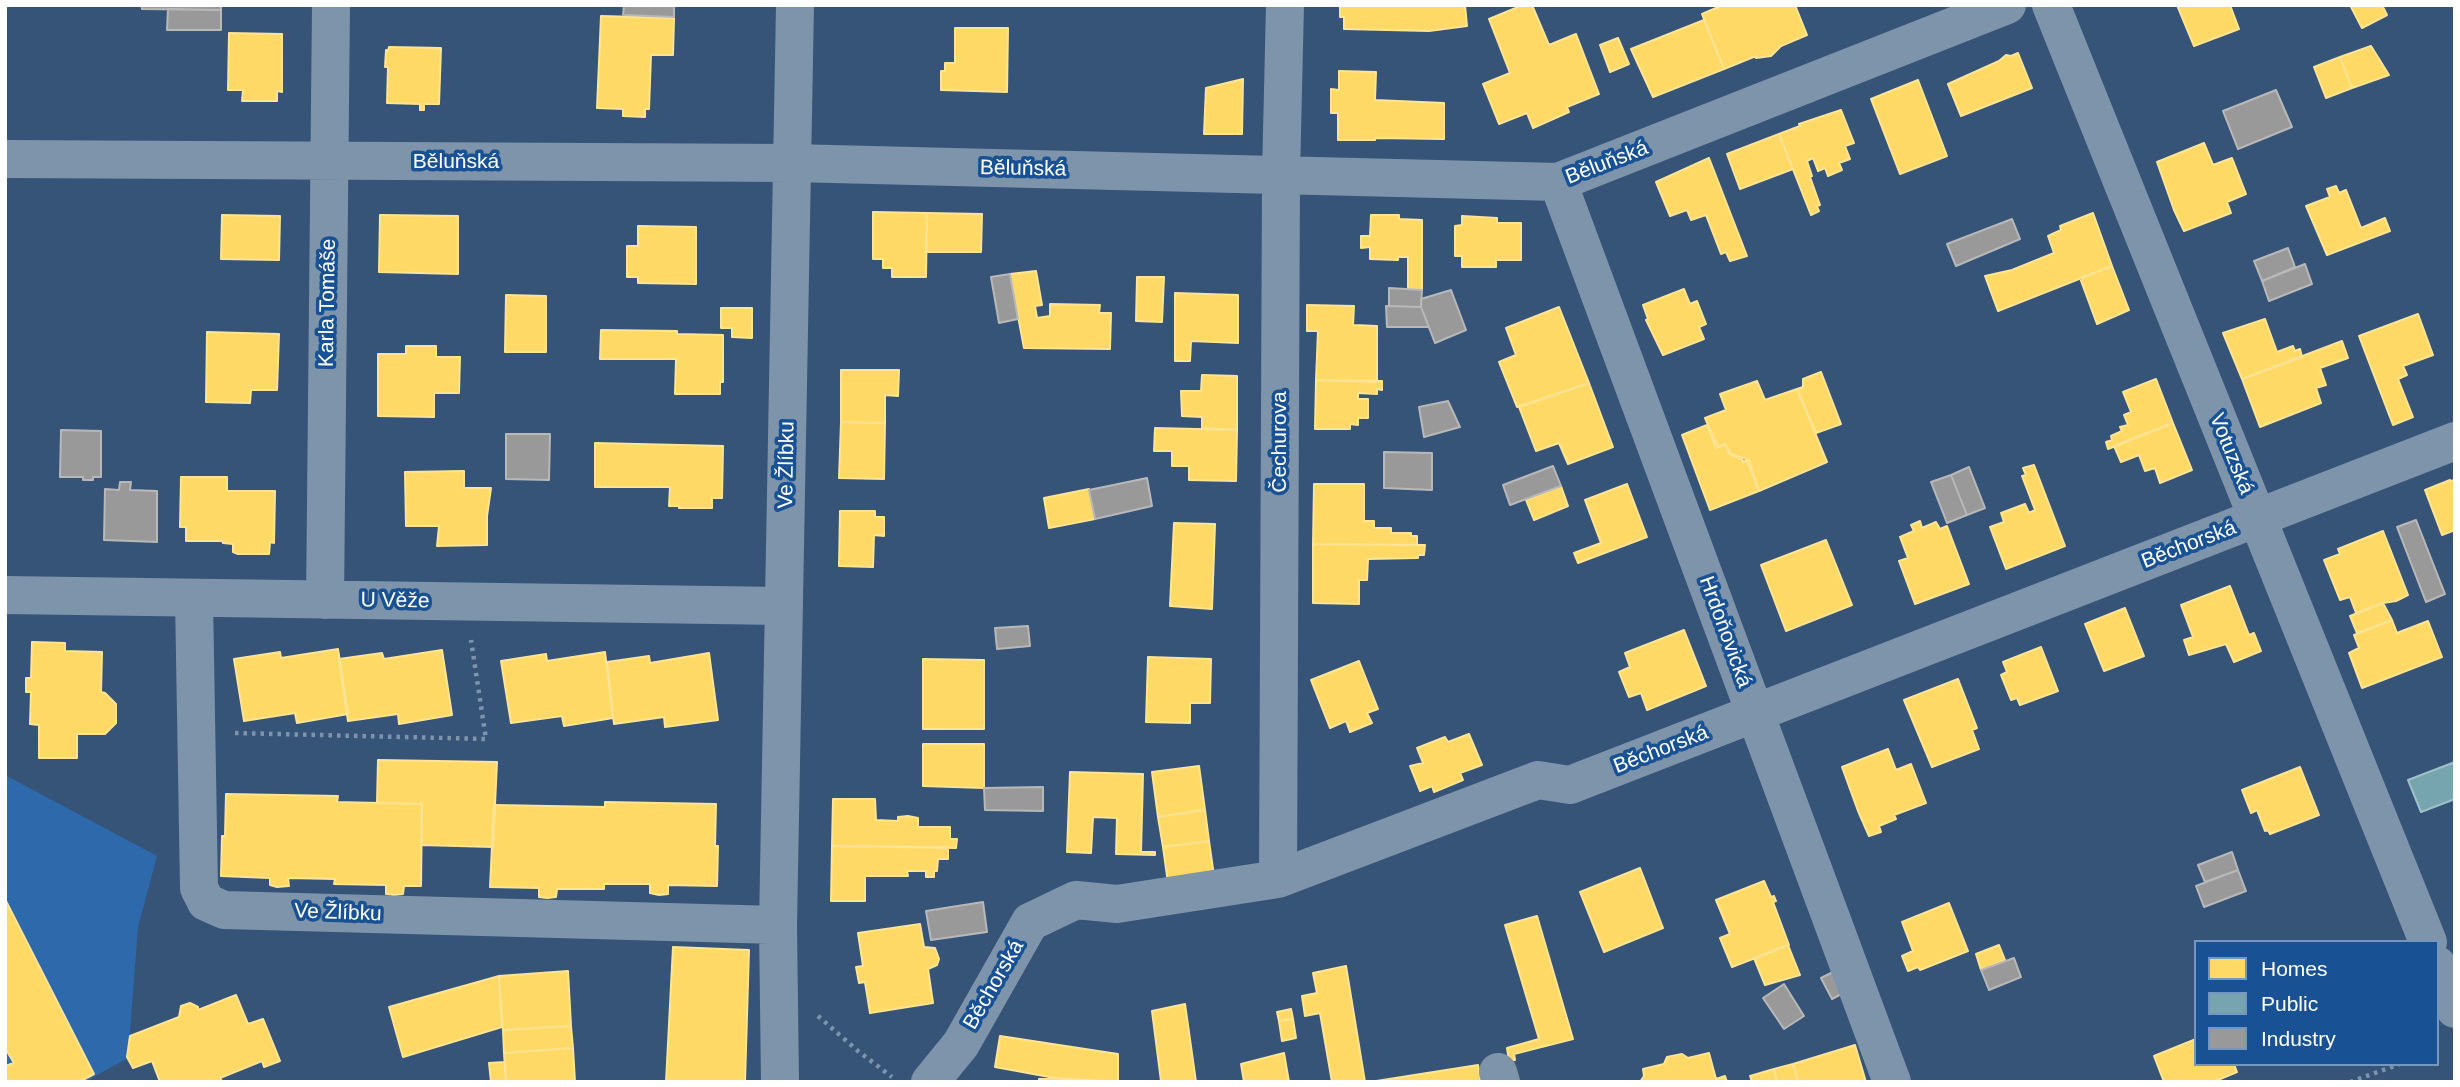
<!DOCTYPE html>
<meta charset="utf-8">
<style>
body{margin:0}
#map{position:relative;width:2460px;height:1087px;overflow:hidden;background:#355478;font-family:Arial,sans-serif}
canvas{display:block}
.frame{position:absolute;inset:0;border:7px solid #fff;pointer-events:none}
.legend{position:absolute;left:2194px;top:940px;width:245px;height:126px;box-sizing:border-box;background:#195294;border:2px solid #7597bf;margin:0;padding:9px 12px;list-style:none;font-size:21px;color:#fff}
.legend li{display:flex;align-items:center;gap:14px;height:35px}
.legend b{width:35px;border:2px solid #7597bf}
</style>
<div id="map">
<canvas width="2460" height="1087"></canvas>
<div class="frame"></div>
<ul class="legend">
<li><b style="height:19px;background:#ffd966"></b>Homes</li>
<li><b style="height:19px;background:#76a5af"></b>Public</li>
<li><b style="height:19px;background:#999"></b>Industry</li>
</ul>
</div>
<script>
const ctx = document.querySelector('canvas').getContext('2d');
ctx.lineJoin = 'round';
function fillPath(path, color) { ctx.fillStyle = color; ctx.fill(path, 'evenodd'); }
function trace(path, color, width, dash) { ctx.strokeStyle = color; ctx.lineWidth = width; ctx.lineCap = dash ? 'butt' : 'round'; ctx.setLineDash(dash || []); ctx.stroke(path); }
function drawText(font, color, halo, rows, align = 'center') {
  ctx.font = font + ' Arial,sans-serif'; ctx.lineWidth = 7; ctx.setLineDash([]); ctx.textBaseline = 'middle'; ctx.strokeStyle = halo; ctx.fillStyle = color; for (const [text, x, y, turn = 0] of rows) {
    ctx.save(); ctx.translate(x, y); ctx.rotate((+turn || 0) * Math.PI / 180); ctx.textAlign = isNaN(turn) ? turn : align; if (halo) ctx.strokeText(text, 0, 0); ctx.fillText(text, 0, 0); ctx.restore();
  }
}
fillPath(new Path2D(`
 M5,775L157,856L138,927L128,1058L84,1082H5Z`), '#2e6aab');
const homes = new Path2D(`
 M1340,5H1465L1467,26L1429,31L1344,29V17H1340Z
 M1523,5H1532L1549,45L1576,34L1599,94L1567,107L1569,112L1533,128L1527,113L1499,124L1483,84L1510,73L1489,19Z
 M1723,5H1795L1807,35L1781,46L1771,56L1756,58V56L1724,69L1702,14Z
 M2177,5H2230L2239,29L2194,46Z
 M2350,5H2382L2387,15L2362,28Z
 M601,16L674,18L673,55H651L649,109H645V117L623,116V109L597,108Z
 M1704,20L1724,69L1653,97L1631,49Z
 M955,28H1008L1007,92L941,90V71H945V63H955Z
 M229,33L282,34V92L277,91V101H242L243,90H228Z
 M1618,38L1629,64L1610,72L1600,45Z
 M2371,46L2389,75L2352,88L2340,57Z
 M389,47L441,48L439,104H424V110H420V104L387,103L388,67H385L386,50L388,51Z
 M2018,53L2032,88L1961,116L1948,84L1999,61L2006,55L2011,56Z
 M2340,57L2352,88L2326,98L2314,67Z
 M1339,71L1376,72L1375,100L1444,103V139L1375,138V140H1338V113H1331V89L1339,90Z
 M1243,79L1242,134H1204L1206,88Z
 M1918,80L1947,156L1900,174L1871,99Z
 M1841,110L1854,143L1845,146L1850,159L1839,163L1842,170L1828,176L1825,168L1818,171L1813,158L1807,161L1812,176L1810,177L1820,205L1817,206L1819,211L1811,215L1779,134L1800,126L1799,124Z
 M1779,134L1793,169L1740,189L1727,154Z
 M2204,143L2213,165L2232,158L2246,194L2227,202L2231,213L2184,231L2174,210L2157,162Z
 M1709,158L1747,256L1730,261L1726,252L1721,254L1706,215L1691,220L1687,210L1670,216L1656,182Z
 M2336,186L2339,193L2346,190L2361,228L2385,218L2390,231L2327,255L2306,206L2330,197L2327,189Z
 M873,212L927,213L926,277H892V268H883V259H873Z
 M927,213L982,214L981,252H926Z
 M2093,213L2112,266L1998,311L1985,276L2012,270L2054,253L2048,236L2061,230L2060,226Z
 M222,215L280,216L279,260L221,259Z
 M380,215L458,216V274L379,272Z
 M1371,215H1399V219L1422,220V290L1408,289V257H1398V260L1370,259V247L1361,248V236H1370Z
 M1462,216L1497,218V223H1521V260H1496V267H1462V256H1455V226L1462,225Z
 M638,226L696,227V284L638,283V277H627V246H638Z
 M2112,266L2129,310L2097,324L2080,278Z
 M1036,271L1042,305L1035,306L1037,318L1050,316V304L1100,305L1099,313H1111L1110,349L1024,348L1010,274Z
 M1137,277H1164L1162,322L1136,321Z
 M1684,289L1690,304L1697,301L1706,324L1699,327L1704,339L1663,355L1646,320L1648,319L1643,305Z
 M1175,293L1238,295V343L1191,341L1190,361H1175Z
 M506,295L546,296V352H505Z
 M1307,305L1354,306L1353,325L1377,326V382L1316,380L1318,331H1307Z
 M1559,307L1589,383L1517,407L1499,362L1516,355L1506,328Z
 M721,308H752V338L732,337V328H721Z
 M2418,314L2433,355L2403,366L2407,375L2398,379L2413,417L2393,425L2359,336Z
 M2265,319L2277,352L2293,346L2295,351L2300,349L2302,357L2242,379L2223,333Z
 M601,330L677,331V334L723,335V382H720V394H675L676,359H600Z
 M207,332L279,334L277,390H251L250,403L206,402Z
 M2342,341L2348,358L2320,368L2326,385L2316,388L2321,403L2260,427L2242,379Z
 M406,346H436V357H460L459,393H434V417L378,416V354H406Z
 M841,370H899L898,396L885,395V423L841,422Z
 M1821,372L1841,424L1816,433L1797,389L1803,387V379Z
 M1202,375L1237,376V430L1202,428V417L1182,416L1181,391H1201Z
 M2156,379L2173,423L2108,449L2106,442L2112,440L2111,436L2122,431L2120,427L2128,425L2124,415L2131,412L2123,392Z
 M1316,380L1382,381V390L1377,389V394L1358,393V399H1368V418H1358V425L1350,424V429H1315Z
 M1757,381L1765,400L1797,389L1827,462L1759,491L1749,460L1731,454L1725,444L1718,447L1705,418L1726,410L1720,394Z
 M1589,383L1613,447L1568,464L1559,443L1536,451L1519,407Z
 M841,422L885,423L884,479L839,478Z
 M2173,423L2192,470L2160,483L2155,468L2145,471L2139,455L2121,462L2114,446Z
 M1707,425L1716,448L1725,444L1729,454L1742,459L1743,462L1747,460L1759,491L1710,510L1682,435Z
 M1155,428L1237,430L1236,481L1189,480V466H1172V451H1154Z
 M595,443L723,446L722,498H712V508H679V506H669L670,487H595Z
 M2034,465L2065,546L2006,569L1990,527L2004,522L2001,513L2025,504L2029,513L2035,510L2022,476L2026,475L2023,468Z
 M464,471V488H491L487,516V545L437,546L439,526H406L405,472Z
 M181,477H227V491H275L274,543L270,542L269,554H238L233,552V544L223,543L222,541H186V527H180Z
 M2450,480L2451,481L2455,480V530L2442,535L2425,490Z
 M1314,484H1364V521H1374V528H1391V533H1411V536H1417V545L1313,544Z
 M1627,484L1647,537L1578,563L1574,553L1601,543L1585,500Z
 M1561,486L1568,506L1534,520L1526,500Z
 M1089,489L1095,519L1049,528L1044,498Z
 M840,511H875V517H884V536L874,535L873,567L839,566Z
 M1920,521L1922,528L1936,522L1940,529L1947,526L1969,584L1915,604L1899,561L1908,558L1900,537L1914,531L1911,525Z
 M1174,523L1215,524L1212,609L1170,606Z
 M2383,531L2408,595L2396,601L2383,603L2356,613L2350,597L2340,600L2324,560L2340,554L2338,549Z
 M1826,540L1852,605L1786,631L1761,565Z
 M1313,544L1425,545L1424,555H1418V558L1368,559L1367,580H1359V604L1313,603Z
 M2230,586L2249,635L2254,633L2261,651L2234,662L2226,644L2189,655L2184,640L2193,637L2181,605Z
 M2383,603L2392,620L2357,633L2350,616Z
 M2125,608L2144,656L2104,671L2085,624Z
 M2392,620L2397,633L2428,621L2442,657L2362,688L2349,653L2359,648L2354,635Z
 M1684,630L1706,686L1647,710L1641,693L1629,697L1619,672L1630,667L1625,653Z
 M32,642L65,643V651L102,652L101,692L105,693L116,704V723L105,734H77V758H39V725L30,724L31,692H26V678H31Z
 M2041,647L2058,691L2020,705L2017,698L2011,700L2001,675L2007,672L2003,662Z
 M338,649L348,714L297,723L295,713L244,721L234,659L280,652L281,658Z
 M442,650L452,715L399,724L398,714L348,721L339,659L382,653L384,659Z
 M605,652L613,718L564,726L562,716L511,723L501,661L546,654L547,661Z
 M709,653L718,720L665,727L664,717L614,724L607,662L649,656L650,663Z
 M1148,657L1211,659L1210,703H1190V723L1146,722Z
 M923,659L984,660V729H923Z
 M1359,661L1378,709L1367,713L1372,723L1350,732L1346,721L1330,728L1311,680Z
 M1958,679L1977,728L1972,730L1979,749L1932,767L1904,700Z
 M1469,734L1482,765L1460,773L1463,780L1434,792L1432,786L1420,791L1410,766L1423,763L1417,748L1445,737L1448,742Z
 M923,744H984V788L923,786Z
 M1888,749L1896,770L1911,764L1926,803L1894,815L1896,819L1879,826L1881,832L1869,836L1858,811L1842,767Z
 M378,760L497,762L493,847L421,845L422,804L377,803Z
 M1199,766L1205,810L1158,817L1152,772Z
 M2300,767L2319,815L2270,834L2268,830L2265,831L2257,810L2251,813L2242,790Z
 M1070,772L1143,774L1141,852H1155V855L1116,854L1117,818L1093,817L1091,853L1067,852Z
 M226,794L338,796L337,802L422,804L421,886H404L403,894L394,895L386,894V885L334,884L335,879L288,878L289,886L277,887L270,885V878L221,876L222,836H225Z
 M833,799H875L876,820L898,821V817L908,816L918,818V827H950V839H957L956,848L832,846Z
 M605,802L716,804L715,846H718L717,886L668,885V894L659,895L650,893V884H604V889H557L556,897L547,898L539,897V888L490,887L494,805L605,807Z
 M1205,810L1209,841L1163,847L1158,817Z
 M1209,841L1214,876L1168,883L1163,847Z
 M832,846L948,847V859H938L937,871H934V877H926V871H907L908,876H865V901H831Z
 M1640,868L1663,928L1604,952L1580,892Z
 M1764,881L1771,897L1774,896L1776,901L1773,902L1789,945L1732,967L1720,938L1730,934L1716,900Z
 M5,899L94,1074L79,1082H5V1066L14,1063L5,1048Z
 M1949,903L1968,951L1920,970L1918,967L1908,971L1902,956L1913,951L1902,922Z
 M1537,916L1573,1039L1514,1054L1515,1060L1509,1061L1507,1048L1539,1039L1505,925Z
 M920,924L924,947L935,948L939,959L937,965L928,969L933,1003L870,1013L865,982L859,983L856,967L863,966L858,933Z
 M1788,945L1800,975L1765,985L1754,958Z
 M1999,945L2005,960L1981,970L1976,954Z
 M673,947L749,950L745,1082H666Z
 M1346,966L1365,1082H1332L1320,1013L1305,1016L1302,996L1317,993L1313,973Z
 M568,971L571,1026L503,1030L499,976Z
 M499,976L502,1027L403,1057L389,1007Z
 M236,995L248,1024L263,1019L280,1061L264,1067L262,1061L220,1078L222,1081L220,1082H160L152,1061L133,1068L127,1057L130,1036L179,1017L181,1006L190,1003L198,1007V1010Z
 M1185,1004L1196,1082H1146L1161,1081L1152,1011Z
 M1291,1009L1293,1019L1279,1021L1277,1012Z
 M1293,1019L1296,1038L1282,1041L1279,1021Z
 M571,1026L573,1048L504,1053L503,1030Z
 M1000,1036L1118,1054V1082L1055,1078L995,1067Z
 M2196,1039V1064H2234L2237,1072L2213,1082H2164L2154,1056Z
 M1855,1045L1866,1082H1798L1793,1064Z
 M573,1048L575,1082H506L504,1053Z
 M1284,1053L1289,1082H1244L1241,1064Z
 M1709,1053L1716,1079L1725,1076L1727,1082H1640L1644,1076L1643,1069L1664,1064L1667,1057L1682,1054L1688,1058Z
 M505,1062L506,1082H491L489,1063Z
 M1793,1064L1798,1082H1777L1774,1069Z
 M1478,1065L1481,1082H1370Z
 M1774,1069L1777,1082H1752L1750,1076Z
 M1055,1078L1093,1082H1039V1079Z`);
fillPath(homes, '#ffd966');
trace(homes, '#ffe494', 2);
const public = new Path2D(`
 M2455,762V799L2421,812L2408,780Z`);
fillPath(public, '#76a5af');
trace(public, '#9fc0c7', 2);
const industry = new Path2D(`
 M142,5H221V10L142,9Z
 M624,5H674V17L623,15Z
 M168,9L221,10V30H167Z
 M2276,90L2292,127L2238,149L2223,111Z
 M2012,219L2020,239L1956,266L1947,244Z
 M2288,248L2295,267L2262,281L2254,261Z
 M2305,264L2312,284L2269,301L2262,281Z
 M1010,274L1018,319L999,323L991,277Z
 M1389,288L1422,290L1421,307L1389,306Z
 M1451,290L1466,330L1435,343L1421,307V299Z
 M1386,306L1421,307L1429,327H1387Z
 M1448,401L1460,427L1424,437L1419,407Z
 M61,430L101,431V477H93V480H83V477H60Z
 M506,434H550L549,480L506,479Z
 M1384,452L1432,453V490L1384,488Z
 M1553,466L1561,486L1510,505L1503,485Z
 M1969,467L1985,508L1967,515L1951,475Z
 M1951,475L1967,515L1947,523L1931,482Z
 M1147,478L1152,506L1095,519L1089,490Z
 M120,482H131L130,490L157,491V542L104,540L105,489L119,490Z
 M2416,520L2445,594L2426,602L2397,527Z
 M1028,626L1030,646L997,649L995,628Z
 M1043,787V811L985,810L984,788Z
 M2232,852L2238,870L2205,882L2198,865Z
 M2238,870L2246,891L2204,907L2196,886Z
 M983,902L987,932L931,940L926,911Z
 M2014,958L2021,977L1989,990L1981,970Z
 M1837,970L1847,991L1832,999L1821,978Z
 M1784,984L1804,1016L1784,1029L1763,998Z`);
fillPath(industry, '#999');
trace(industry, '#b8b8b8', 2);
trace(new Path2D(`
 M235,733L486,739L471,640
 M818,1016L858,1051L892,1077
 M2350,1082L2400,1064`), '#7e94ab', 4.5, [3.5, 5]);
trace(new Path2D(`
 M2051,5L2428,942
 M5,159L792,163L1558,182L2007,5
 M1558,182L1892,1082
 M5,595L784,606
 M194,598L199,888L206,902L224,910L778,925
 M325,600L331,5
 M1278,879L1281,176L1285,5
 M2437,965L2455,1009
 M1498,1072L1501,1082
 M780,1082L778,925L795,5
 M930,1082L961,1044L1030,922L1076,900L1117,904L1278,879L1538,780L1570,785L2455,441`), '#7e94ab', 38);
drawText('21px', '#fff', '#195294', [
 ["Běluňská",456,162],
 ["Běluňská",1607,163,-21],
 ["Běluňská",1023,169,1],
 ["Karla Tomáše",328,303,-89],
 ["Čechurova",1280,442,-90],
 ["Votuzská",2231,454,68],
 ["Ve Žlíbku",787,465,-89],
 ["Běchorská",2189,545,-21],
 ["U Věže",395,601,1],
 ["Hrdoňovická",1725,632,70],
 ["Běchorská",1661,750,-21],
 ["Ve Žlíbku",338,913,2],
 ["Běchorská",994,985,-60]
]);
</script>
